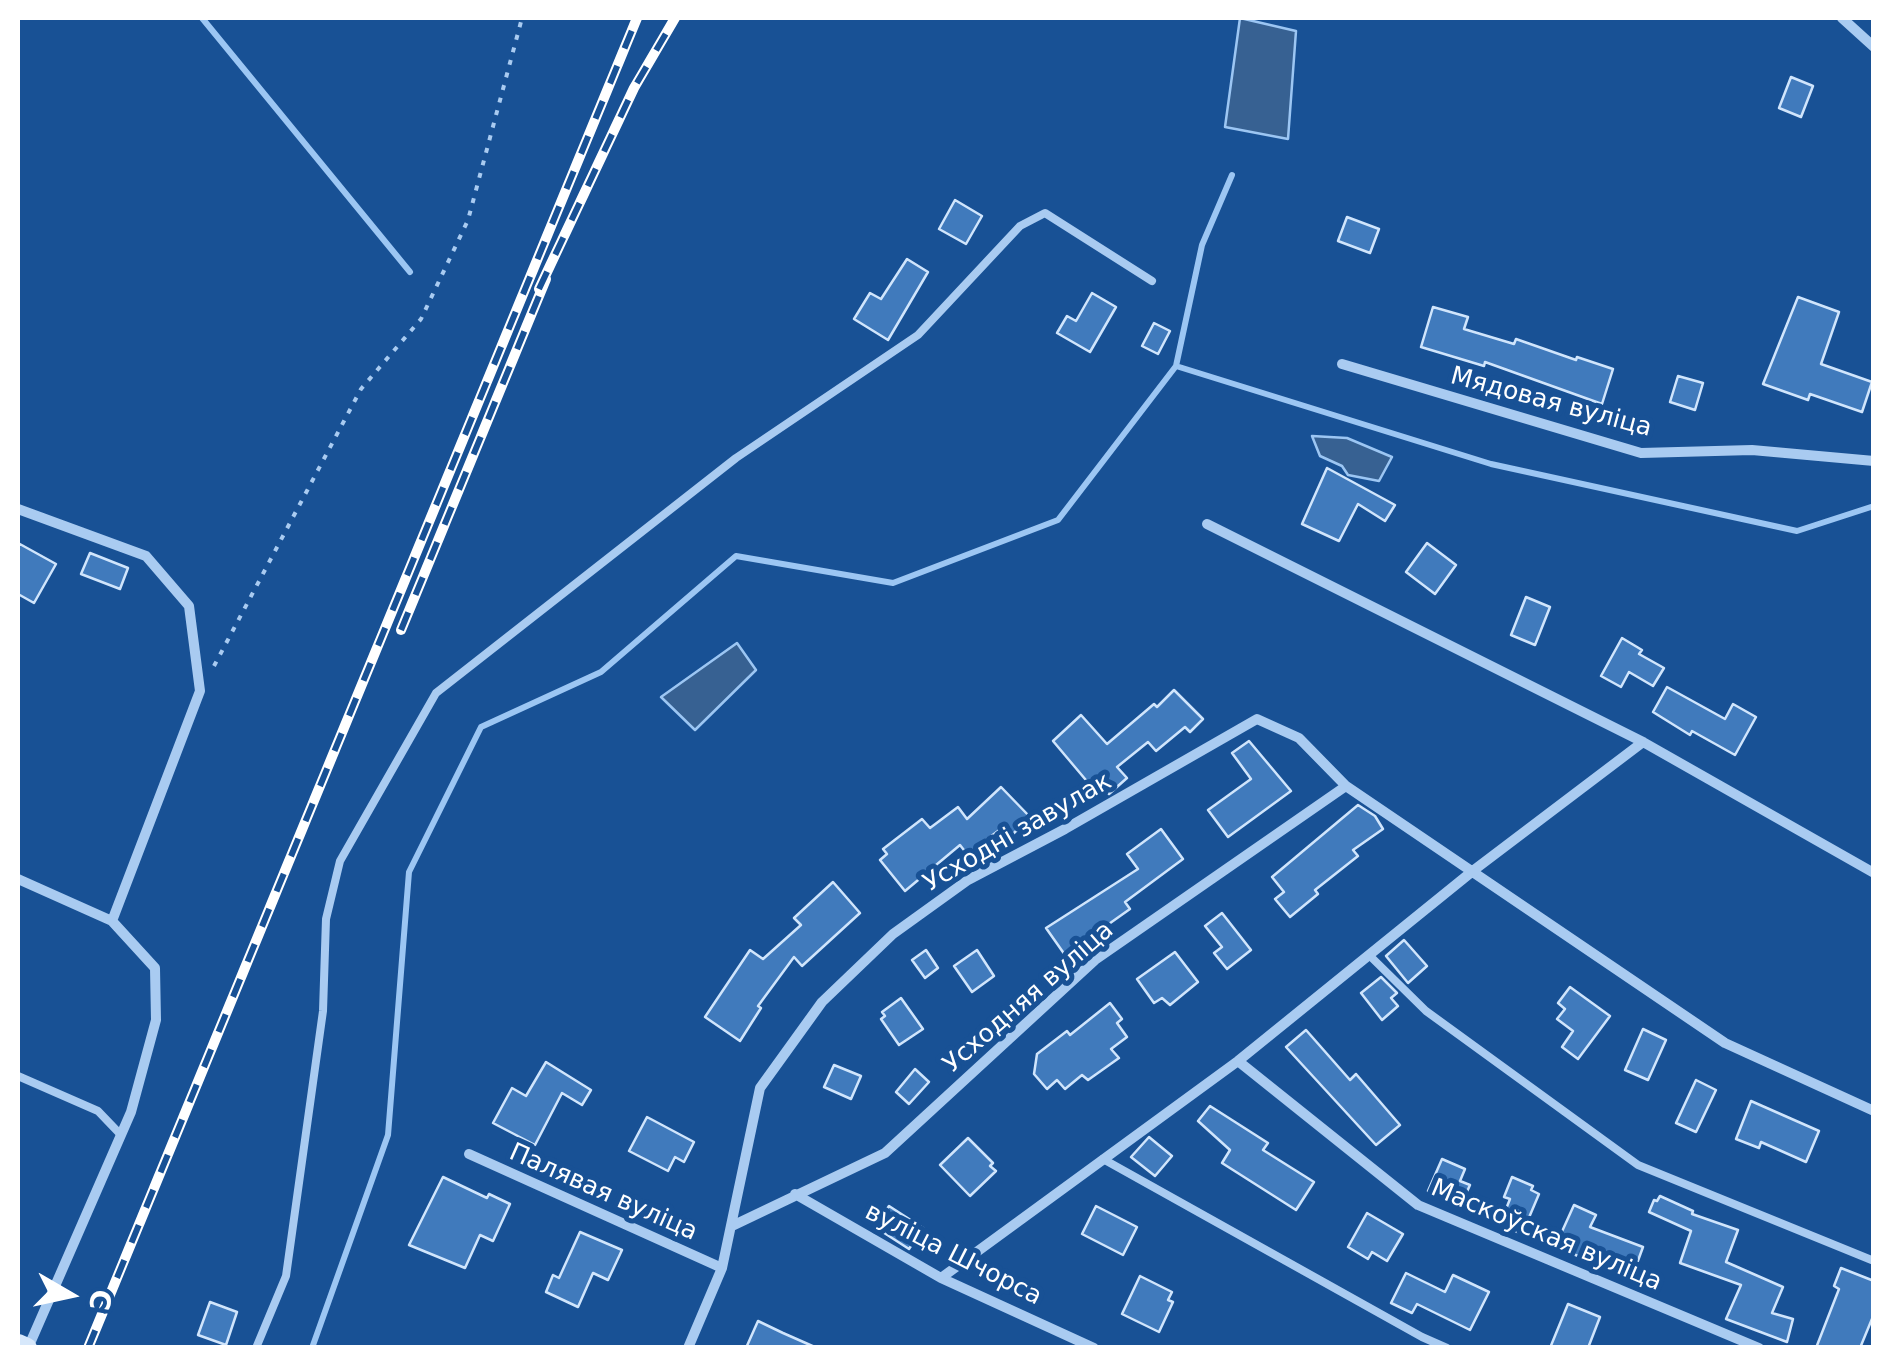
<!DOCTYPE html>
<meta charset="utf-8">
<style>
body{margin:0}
#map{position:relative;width:1891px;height:1365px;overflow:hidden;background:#185195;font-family:"DejaVu Sans",sans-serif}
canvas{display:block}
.frame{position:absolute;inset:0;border:20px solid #fff;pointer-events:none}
.north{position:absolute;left:20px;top:1245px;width:100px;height:100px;-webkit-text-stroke:8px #185195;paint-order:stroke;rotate:99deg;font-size:28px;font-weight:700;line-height:40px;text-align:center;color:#fff}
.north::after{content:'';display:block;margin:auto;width:35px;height:45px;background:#fff;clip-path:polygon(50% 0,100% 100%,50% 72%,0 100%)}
</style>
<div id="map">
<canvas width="1891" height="1365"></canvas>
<div class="frame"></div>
<div class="north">С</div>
</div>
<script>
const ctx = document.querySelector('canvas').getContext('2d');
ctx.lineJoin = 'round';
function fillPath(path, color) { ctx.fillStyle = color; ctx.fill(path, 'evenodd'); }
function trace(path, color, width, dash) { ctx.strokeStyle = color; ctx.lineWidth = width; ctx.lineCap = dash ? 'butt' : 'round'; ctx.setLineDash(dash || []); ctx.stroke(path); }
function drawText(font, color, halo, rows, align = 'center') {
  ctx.font = font + ' "DejaVu Sans",sans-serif'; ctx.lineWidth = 10; ctx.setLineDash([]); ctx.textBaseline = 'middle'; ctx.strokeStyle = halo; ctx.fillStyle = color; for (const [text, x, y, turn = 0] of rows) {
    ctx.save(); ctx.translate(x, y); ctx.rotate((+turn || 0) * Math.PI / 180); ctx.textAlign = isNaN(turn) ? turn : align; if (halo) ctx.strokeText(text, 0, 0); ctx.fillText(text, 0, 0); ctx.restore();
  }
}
const water = new Path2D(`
 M1240,18L1296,31L1288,139L1225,127Z
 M1312,436L1347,438L1392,457L1379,481L1348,475L1342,466L1320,456Z
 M737,643L756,670L695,730L661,697Z`);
fillPath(water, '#376192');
trace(water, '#9cc6f3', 2.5);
trace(new Path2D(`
 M202,18L410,272
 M1176,366L1491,464L1797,531L1874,506
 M312,1348L388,1135L409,872L481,727L601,672L736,556L893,583L1058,520L1176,366L1202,245L1232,175`), '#9cc6f3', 6);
const building = new Path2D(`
 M1791,77L1813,86L1801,117L1779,108Z
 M955,200L982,216L966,244L939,229Z
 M1347,217L1379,229L1370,253L1338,241Z
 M907,259L928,272L888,340L854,319L870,293L881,299Z
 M1092,293L1116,307L1090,352L1057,333L1067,316L1076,321Z
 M1798,297L1839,312L1821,364L1872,382L1862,412L1810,394L1808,400L1763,384Z
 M1433,307L1468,317L1464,329L1514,344L1516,339L1576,360L1577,357L1613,369L1602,404L1485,362L1484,366L1421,347Z
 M1154,323L1170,331L1158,354L1142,346Z
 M1678,376L1703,383L1695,410L1670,402Z
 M1327,468L1395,505L1385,521L1358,504L1339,541L1302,524Z
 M18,543L56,564L34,603L18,594Z
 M1427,543L1456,565L1435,594L1406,572Z
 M90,553L128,568L120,589L81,574Z
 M1526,597L1550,607L1535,645L1511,635Z
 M1622,638L1642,650L1639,654L1664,668L1653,686L1629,672L1621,687L1601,676Z
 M1667,687L1725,719L1733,704L1756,717L1735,755L1692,731L1690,735L1653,712Z
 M1174,690L1203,719L1190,732L1185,727L1156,751L1148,742L1117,767L1127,778L1109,794L1102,787L1096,792L1053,741L1081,715L1107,744L1154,704L1157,707Z
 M1249,741L1291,791L1228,837L1208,810L1251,779L1232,753Z
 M1001,787L1030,817L1011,836L1002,828L967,854L960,845L905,891L880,860L887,854L883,849L922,819L930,828L958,807L967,819Z
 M1358,805L1375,816L1383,829L1353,850L1358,856L1315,890L1318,894L1290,917L1275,899L1284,892L1272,877Z
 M1161,829L1183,859L1125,902L1130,909L1065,955L1046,928L1138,869L1127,854Z
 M833,882L860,913L802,966L794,957L758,1006L761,1008L740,1041L705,1017L750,950L763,959L801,925L794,918Z
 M1222,913L1251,950L1227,969L1214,953L1222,947L1205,926Z
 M1404,940L1427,966L1408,983L1386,956Z
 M926,950L938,968L925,978L912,960Z
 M977,950L994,976L972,992L954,966Z
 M1175,952L1198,982L1170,1005L1162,998L1154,1003L1137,979Z
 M1381,977L1397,993L1391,998L1398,1006L1382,1020L1361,993Z
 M1570,987L1610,1016L1578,1059L1562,1047L1573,1031L1557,1019L1565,1009L1558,1003Z
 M901,998L923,1029L899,1045L881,1019L885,1016L882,1012Z
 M1110,1003L1122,1019L1117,1023L1127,1037L1111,1049L1119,1058L1088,1080L1082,1075L1065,1089L1057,1080L1047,1089L1034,1074L1037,1054L1067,1031L1070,1035Z
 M1643,1029L1666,1040L1648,1080L1625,1070Z
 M1306,1030L1350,1080L1356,1074L1400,1125L1376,1145L1286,1047Z
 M546,1062L591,1090L582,1105L562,1093L535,1145L493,1123L512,1088L526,1096Z
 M834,1065L861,1076L851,1099L824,1087Z
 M915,1069L929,1082L909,1104L896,1092Z
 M1696,1080L1716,1090L1696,1132L1676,1123Z
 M1751,1101L1819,1131L1806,1162L1761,1142L1759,1148L1736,1139Z
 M1210,1106L1268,1143L1263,1150L1314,1182L1296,1210L1222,1163L1230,1150L1198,1121Z
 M647,1117L694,1142L684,1162L675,1157L668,1171L629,1151Z
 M1149,1137L1172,1156L1155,1176L1131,1157Z
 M968,1138L993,1163L990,1166L996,1171L970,1196L940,1165Z
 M1442,1159L1465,1169L1460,1181L1470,1185L1461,1205L1428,1191Z
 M443,1177L487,1198L489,1194L510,1204L493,1241L480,1235L465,1268L409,1245Z
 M1512,1177L1533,1186L1531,1190L1539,1194L1522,1234L1500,1224L1510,1199L1504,1197Z
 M1660,1196L1693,1211L1692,1214L1738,1230L1726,1262L1783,1287L1772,1313L1793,1319L1787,1342L1726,1319L1741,1285L1680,1263L1691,1231L1649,1212L1654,1200L1657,1201Z
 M1574,1205L1596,1215L1590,1227L1643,1247L1632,1277L1555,1247Z
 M889,1206L923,1228L909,1249L875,1227Z
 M1096,1206L1137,1227L1123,1255L1082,1234Z
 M1367,1213L1403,1234L1387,1261L1372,1252L1368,1259L1348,1247Z
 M580,1232L622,1250L608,1280L593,1273L578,1307L546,1292L553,1275L559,1278Z
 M1841,1268L1874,1281V1314L1860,1348H1816L1839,1289L1834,1286Z
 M1406,1273L1445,1292L1453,1275L1489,1292L1470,1330L1417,1304L1412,1313L1391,1303Z
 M1140,1276L1172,1292L1168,1300L1173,1302L1159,1332L1122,1314Z
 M210,1302L237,1312L226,1345L198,1335Z
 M1568,1304L1600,1317L1588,1348H1550Z
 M758,1321L783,1333L817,1348H746Z`);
fillPath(building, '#407abc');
trace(building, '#d0e5fc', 2.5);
trace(new Path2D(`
 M214,666L361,389L421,319L468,220L522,18`), '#a9cbf1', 4, [5, 8]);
trace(new Path2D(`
 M1369,955L1426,1011L1638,1165L1874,1261
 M18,1076L98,1111L121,1135
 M1103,1159L1422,1337L1447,1348
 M256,1348L286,1276L323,1011L326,919L340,861L436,693L736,458L918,335L1020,226L1045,213L1152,281`), '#a9cbf1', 8);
trace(new Path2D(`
 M1842,18L1874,47
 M1342,364L1641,453L1752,450L1874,461
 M18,509L146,556L189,606L200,691L112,921
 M1207,524L1643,742L1874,873
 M18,879L112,921L155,968L156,1020L131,1112L28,1348
 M1238,1061L1418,1205L1759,1348
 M469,1154L722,1268
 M795,1194L941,1278L1094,1348
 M732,1226L885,1153L1095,960L1346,786
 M941,1278L1238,1061L1474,870L1643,742
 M688,1348L722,1268L760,1088L822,1002L893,934L968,880L1065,829L1257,719L1299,738L1346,786L1725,1043L1874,1111`), '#a9cbf1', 10);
trace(new Path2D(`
 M18,1344L27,1348`), '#d7e8fb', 20);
const rail = new Path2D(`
 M539,289L634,88L675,18
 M401,630L546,279
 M88,1348L637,18`);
trace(rail, '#fff', 10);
trace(rail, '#185195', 6, [19]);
drawText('25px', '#fff', '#185195', [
 ["Мядовая вуліца",1551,403,15],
 ["Усходні завулак",1018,833,-30],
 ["Усходняя вуліца",1029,998,-41],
 ["Палявая вуліца",603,1193,24],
 ["Маскоўская вуліца",1546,1236,23],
 ["вуліца Шчорса",953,1255,27]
]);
</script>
